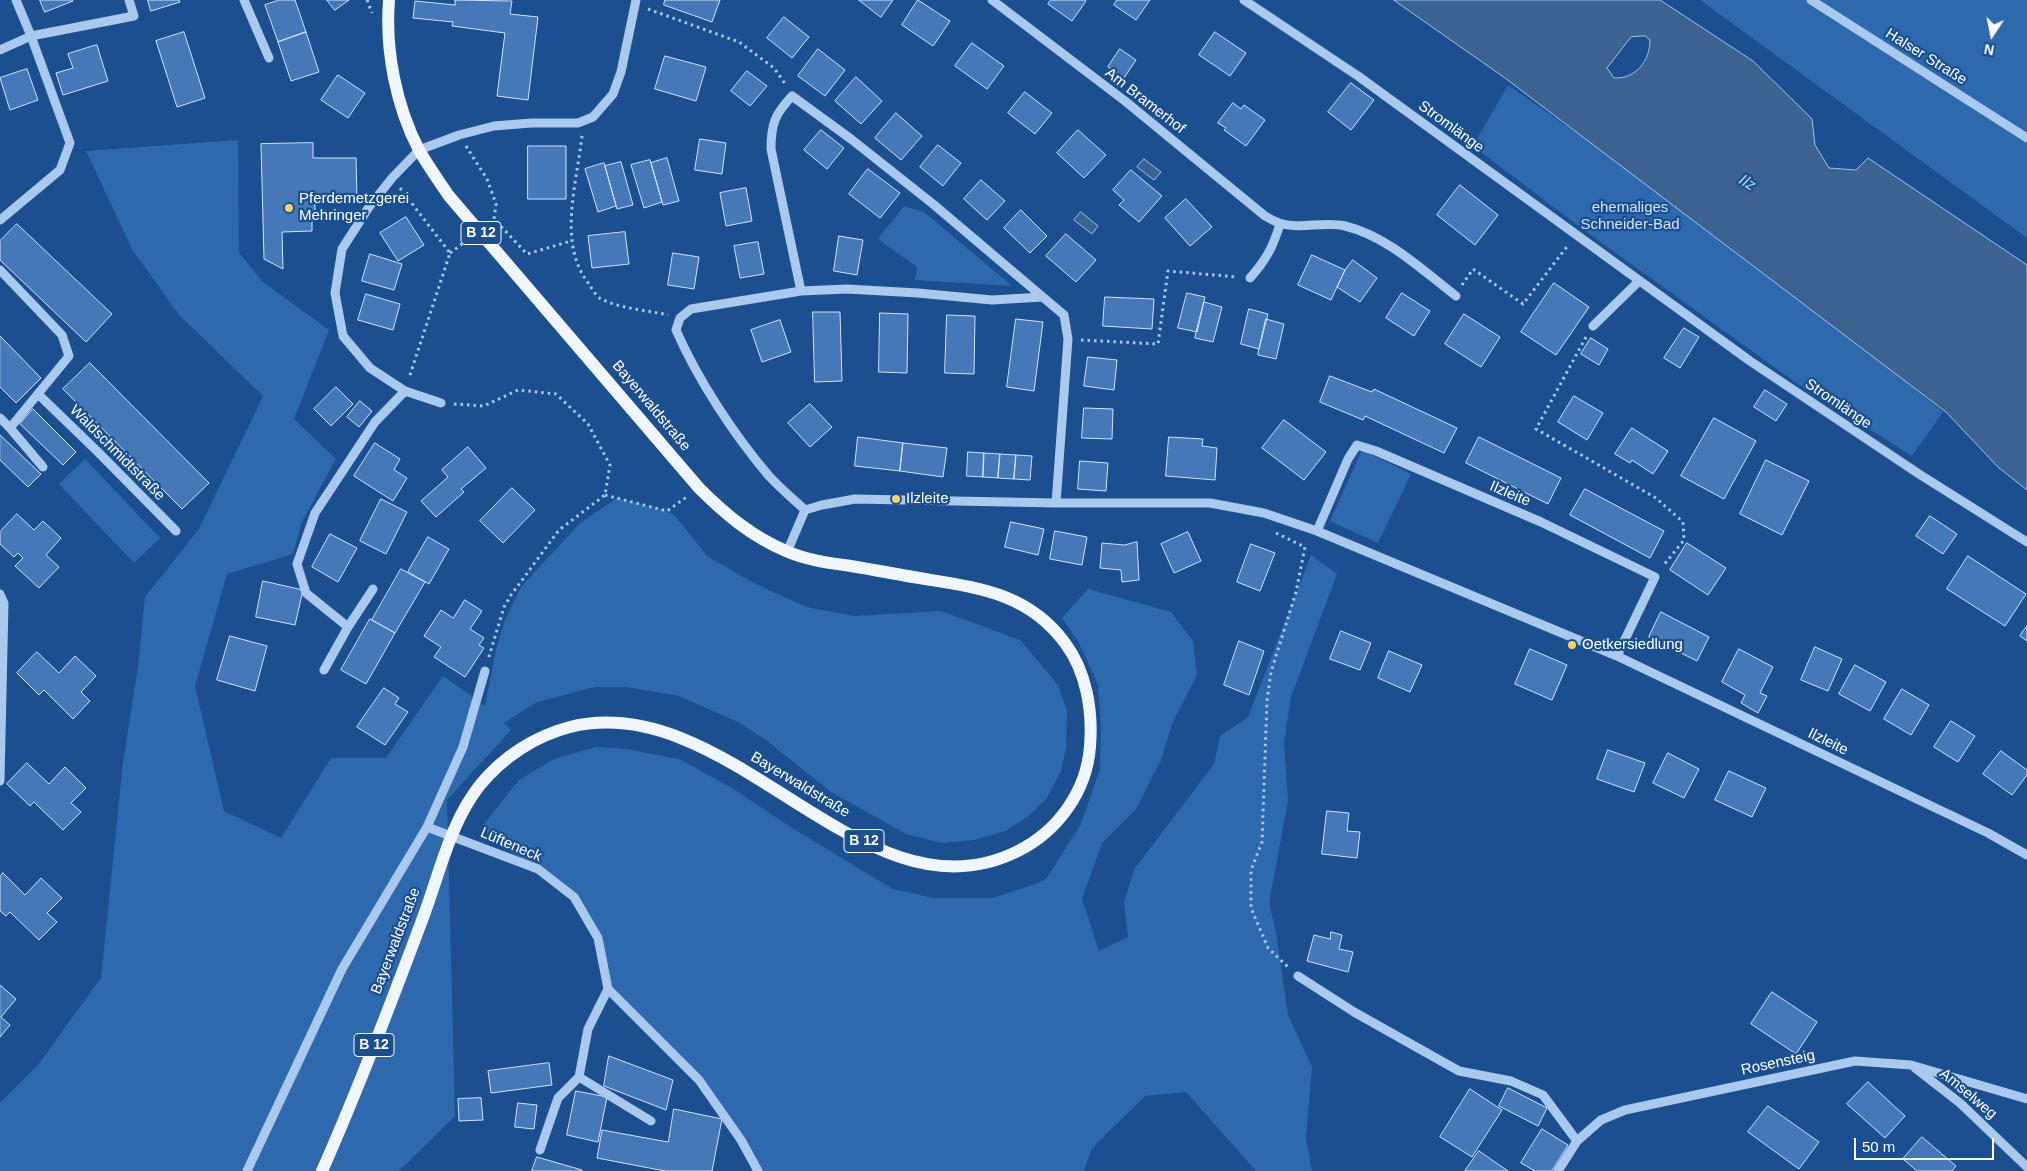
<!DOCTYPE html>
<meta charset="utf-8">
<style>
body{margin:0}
#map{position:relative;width:2027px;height:1171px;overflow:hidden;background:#1b4f8f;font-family:Helvetica,sans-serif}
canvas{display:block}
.north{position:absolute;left:1967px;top:10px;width:50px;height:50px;-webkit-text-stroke:4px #1b4f8f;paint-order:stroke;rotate:191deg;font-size:14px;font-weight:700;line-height:20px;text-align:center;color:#fff}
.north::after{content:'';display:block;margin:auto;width:18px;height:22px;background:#fff;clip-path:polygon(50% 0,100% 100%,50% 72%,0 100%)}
.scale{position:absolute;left:1854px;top:1138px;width:140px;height:22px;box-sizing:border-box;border:2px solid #fff;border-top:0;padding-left:6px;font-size:15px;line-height:18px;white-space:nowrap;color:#fff;-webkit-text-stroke:4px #1b4f8f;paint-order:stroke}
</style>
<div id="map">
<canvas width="2027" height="1171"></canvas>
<div class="north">N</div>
<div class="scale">50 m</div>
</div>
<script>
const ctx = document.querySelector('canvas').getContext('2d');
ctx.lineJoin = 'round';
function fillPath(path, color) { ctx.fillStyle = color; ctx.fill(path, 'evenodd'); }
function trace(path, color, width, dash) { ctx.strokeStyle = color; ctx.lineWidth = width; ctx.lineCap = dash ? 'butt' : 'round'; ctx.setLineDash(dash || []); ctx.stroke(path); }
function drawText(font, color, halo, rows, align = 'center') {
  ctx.font = font + ' Helvetica,sans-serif'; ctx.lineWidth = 4.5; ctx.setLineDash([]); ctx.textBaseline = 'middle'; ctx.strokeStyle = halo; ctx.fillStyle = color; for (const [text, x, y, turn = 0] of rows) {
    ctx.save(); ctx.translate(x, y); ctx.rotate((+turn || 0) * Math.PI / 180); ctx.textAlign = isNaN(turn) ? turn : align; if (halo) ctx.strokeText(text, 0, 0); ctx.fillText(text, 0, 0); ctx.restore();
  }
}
fillPath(new Path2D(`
 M1700,0H2027V238Z
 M1508,85L1654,187L1798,294L1943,412L1912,456L1799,385L1581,228L1473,146Z
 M238,140L239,253L263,282L329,330L294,419L336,459L302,522L293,554L227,574L195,686L224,811L281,838L331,758H386L443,676L485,706L496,649L505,620L521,587L580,523L617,498L667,511L674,515L708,557L754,583L806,607L854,616L941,611L1020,640L1058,685L1067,711L1066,749L1061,771L1047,798L1029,816L1005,831L974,840L942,843L906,834L831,792L767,741L738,722L679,696L627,687H595L537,702L504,723L511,730L447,800L455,1116L399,1171H0V1103L37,1066L101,978L123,762L138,667L145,597L199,529L263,396L180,316L133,251L86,151Z
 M904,206L924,212L1012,286L915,280L917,267L878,239Z
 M1362,450L1411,474L1378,543L1330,521Z
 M85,459L160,538L134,563L59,484Z
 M1311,555L1337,574L1291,697L1284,742L1288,801L1269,903L1276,933L1288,1015L1312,1067L1306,1138L1312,1171H1256L1186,1092L1145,1096L1092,1148L1084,1171H758L699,1080L608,989L598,938L574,897L538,869L491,840L483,825L519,780L554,759L596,747L626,749L679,759L732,788L789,826L893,889L934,898H993L1035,884L1046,879L1081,824L1100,769L1101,731L1098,685L1079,643L1062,618L1088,589L1171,612L1193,641L1197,675L1172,724L1161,760L1136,809L1102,843L1082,899L1099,951L1128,937L1124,902L1135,868L1214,764L1220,736L1248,717Z`), '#2e69ad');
const water = new Path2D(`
 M1394,0H1660L1753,61L1812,119L1815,145L1829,168L1856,170L1868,158L2027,265V490L1999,468L1946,412L1505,78ZM1645,36L1650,40C1650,61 1636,79 1614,78L1607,68L1631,37Z
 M1144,159L1161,172L1154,180L1137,167Z
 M1081,212L1098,226L1092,234L1074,220Z`);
fillPath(water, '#3c6290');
trace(water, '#9cc4f0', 1);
const building = new Path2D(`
 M40,0H72L73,1L45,12Z
 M148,0H179L180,2L151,11Z
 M280,0H295L306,32L278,42L265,5Z
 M327,0H349L335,10Z
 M455,0L512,1L510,14L538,17L528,100L497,96L505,33L452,26L453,22L413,18L415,1L455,5Z
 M665,0H720L712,22L664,5Z
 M859,0H893L881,17Z
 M918,0L950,21L933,46L902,25Z
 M1051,0H1085L1086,1L1072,21L1048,4Z
 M1117,0H1150L1136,20L1114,5Z
 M784,17L809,37L792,58L767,38Z
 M184,32L205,98L177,107L156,41Z
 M306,32L319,72L291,81L278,42Z
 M1215,32L1246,53L1230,76L1199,55Z
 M972,43L1004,66L987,89L955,66Z
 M97,45L108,81L63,95L56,73L73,68L68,54Z
 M818,49L845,70L825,96L798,76Z
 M1120,49L1136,60L1124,78L1108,67Z
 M665,56L706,67L696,101L655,89Z
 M27,69L38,100L10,110L0,78Z
 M747,71L767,86L750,106L731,91Z
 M338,75L365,93L348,118L321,100Z
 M856,77L882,101L861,124L835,101Z
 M1351,83L1374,100L1351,130L1328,112Z
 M1025,92L1052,113L1035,134L1008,113Z
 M1233,103L1241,109L1244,105L1265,120L1246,146L1224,130L1226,128L1218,123Z
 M896,113L922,136L901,160L875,138Z
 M821,130L844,148L827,169L804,150Z
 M1078,130L1106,155L1084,178L1057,153Z
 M700,139L726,143L722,174L695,170Z
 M313,143V158H356L357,197H315V218H312V231L282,232L283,269L264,259L261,144Z
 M938,145L961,163L943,186L920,167Z
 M528,146H566V199H528Z
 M667,158L679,201L663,205L651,163Z
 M650,160L662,202L644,208L631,165Z
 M621,162L633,205L617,209L605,166Z
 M604,163L616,206L598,212L585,169Z
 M868,169L900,193L880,218L849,194Z
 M1131,170L1162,196L1139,222L1119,205L1124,200L1113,190Z
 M981,180L1005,201L987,220L964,199Z
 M1460,185L1498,215L1475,245L1437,215Z
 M746,188L752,221L726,226L720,193Z
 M1186,199L1212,227L1190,246L1165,218Z
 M1021,210L1047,236L1030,253L1004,228Z
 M406,217L424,245L398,261L380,233Z
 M17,224L112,314L86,342L0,260V241Z
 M625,232L629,264L592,268L588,236Z
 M1066,234L1096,260L1076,282L1046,256Z
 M839,236L863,240L857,275L834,271Z
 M758,242L764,274L740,278L734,246Z
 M673,253L699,257L694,289L668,285Z
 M370,254L402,264L394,290L362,281Z
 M1312,255L1345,270L1331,300L1298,285Z
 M1353,260L1377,278L1360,302L1337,287L1345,270Z
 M1554,283L1589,307L1556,355L1521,332Z
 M1187,293L1205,297L1197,332L1178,328Z
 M1402,293L1430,311L1414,336L1386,318Z
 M366,294L400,304L393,330L358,320Z
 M1105,297L1154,299L1152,329L1103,326Z
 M1204,302L1222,307L1213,342L1195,338Z
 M1249,309L1268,314L1259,349L1241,344Z
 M813,312H840L842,381L815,382Z
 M880,313L908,314L907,373L879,372Z
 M1464,314L1500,337L1481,367L1445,344Z
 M947,315L975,316L974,374L945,373Z
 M1016,319L1043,322L1034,391L1007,387Z
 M1266,319L1284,324L1276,359L1258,355Z
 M780,320L791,352L762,362L751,330Z
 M1684,328L1699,337L1680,368L1664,358Z
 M0,336L41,378L16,403L0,387Z
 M1591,338L1608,349L1599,365L1581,354Z
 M1088,357L1117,360L1114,390L1084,386Z
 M90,363L209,483L182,509L63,389Z
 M1330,376L1372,392L1374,389L1457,428L1444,453L1365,416L1363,420L1320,402Z
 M336,387L353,404L331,426L314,409Z
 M1765,390L1787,404L1776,421L1754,407Z
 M1574,396L1603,413L1587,440L1558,422Z
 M360,401L372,411L359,427L347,417Z
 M810,404L832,427L810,447L788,423Z
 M1084,408L1113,409L1112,439L1082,438Z
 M33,409L76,452L63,465L20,424Z
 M1714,418L1756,441L1724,499L1681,476Z
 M1284,420L1326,452L1304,480L1262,448Z
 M1632,428L1668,451L1653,474L1632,460L1630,463L1615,454Z
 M0,435L41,474L28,487L0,460Z
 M858,437L903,443L900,471L855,466Z
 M1169,437L1203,439L1202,446L1217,448L1215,480L1166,476Z
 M1479,437L1561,478L1548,504L1466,463Z
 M375,443L400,459L394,470L407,478L393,501L354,476Z
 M903,443L947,448L943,477L900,471Z
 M468,447L486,468L461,489L464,492L436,517L421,501L448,477L442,470Z
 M968,452L984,453L983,477L967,476Z
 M984,453L1000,454L998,478L983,477Z
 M1000,454L1016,455L1014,479L998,478Z
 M1016,455L1032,456L1030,480L1014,479Z
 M1766,460L1809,481L1782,535L1740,514Z
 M1080,461L1108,463L1106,491L1078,489Z
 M512,488L535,510L503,543L480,521Z
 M1585,489L1664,531L1650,558L1570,515Z
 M381,499L407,512L386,554L360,541Z
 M17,514L34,530L43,521L61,538L46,555L59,567L39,588L15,566L23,558L18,553L14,557L0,544V532Z
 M1930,516L1957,534L1943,554L1916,536Z
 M1011,522L1044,529L1038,555L1005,547Z
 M1055,531L1087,537L1082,565L1050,559Z
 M1188,532L1201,561L1174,573L1161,544Z
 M330,534L357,548L338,582L312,567Z
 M428,537L449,549L429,584L408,572Z
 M1137,542L1139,580L1122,582L1121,570L1100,568L1102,543L1124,545Z
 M1687,543L1726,568L1708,595L1670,570Z
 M1251,544L1275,553L1260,591L1237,582Z
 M1968,556L2026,594L2005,626L1947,589Z
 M401,569L425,582L395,633L372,620Z
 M263,581L303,590L295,625L256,617Z
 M465,600L482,611L470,629L484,638L479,645L484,648L465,677L434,657L441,647L424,636L441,610L453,618Z
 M1661,612L1709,637L1697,661L1649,637Z
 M370,619L395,633L366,684L341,670Z
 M2027,626V641L2020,636Z
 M1341,631L1371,643L1360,670L1330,659Z
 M230,636L267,646L255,691L217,680Z
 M1239,641L1264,651L1249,695L1224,685Z
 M1815,647L1842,659L1828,691L1801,680Z
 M1530,649L1567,665L1552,700L1515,684Z
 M1739,649L1773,667L1760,693L1767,696L1758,713L1741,703L1745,695L1722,682Z
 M1389,651L1422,665L1410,692L1378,678Z
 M37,652L59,673L75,656L96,676L81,692L90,701L73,719L44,690L39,695L17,673Z
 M1855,665L1886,682L1870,711L1839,694Z
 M384,688L399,698L395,704L408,712L385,745L357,727Z
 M1902,689L1929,705L1911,735L1884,719Z
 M1951,721L1975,736L1958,762L1934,747Z
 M1608,750L1645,763L1634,792L1597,779Z
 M2001,751L2027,770V775L2012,795L1983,774Z
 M1668,753L1699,769L1684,798L1653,783Z
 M27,763L49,784L65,767L86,788L71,803L81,812L63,830L34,802L30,806L7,784Z
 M1729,771L1766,788L1752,817L1715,800Z
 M1327,811L1349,813L1347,831L1360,832L1357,858L1322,854Z
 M3,873L25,895L41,878L62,898L47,913L57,922L39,940L10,912L6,916L0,911V877Z
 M1331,932L1342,935L1339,949L1353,952L1348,972L1307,961L1314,935L1330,939Z
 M0,985L16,999L1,1017L10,1025L0,1037Z
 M1772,992L1817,1022L1796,1054L1751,1024Z
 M609,1056L673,1080L666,1110L604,1086Z
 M549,1063L552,1085L491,1093L488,1071Z
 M1868,1082L1905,1116L1885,1138L1847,1104Z
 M1508,1088L1547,1108L1538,1126L1499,1106Z
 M1470,1089L1502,1110L1472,1157L1440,1137Z
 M576,1091L607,1097L598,1142L567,1135Z
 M481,1098L483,1120L459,1121L458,1099Z
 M518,1103L537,1105L534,1129L515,1127Z
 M1768,1106L1819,1142L1799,1169L1748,1132Z
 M674,1109L722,1119L712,1171H665L597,1158L602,1130L668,1142Z
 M1542,1129L1568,1145L1552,1171H1535L1521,1163Z
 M1922,1137L1956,1166L1952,1171H1917L1903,1159Z
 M1479,1151L1508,1171H1465Z
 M537,1157L582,1170V1171H532Z`);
fillPath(building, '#4478b7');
trace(building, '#cfe3fa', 1);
trace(new Path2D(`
 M367,0L372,13
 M648,9L739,42L774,68L786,85
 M582,136C577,183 557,244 589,284C592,289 596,296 601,299C622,309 646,310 668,315
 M466,146L487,179L496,204L494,219L527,254L571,241
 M400,188L450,253L409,378
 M450,253L462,244
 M1462,285L1473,269L1523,304L1569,244
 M1586,337L1536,429L1656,498L1683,522L1684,540L1663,566
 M1081,340L1158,344L1168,271L1238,277
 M454,404L484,406L518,390L556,394L588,424L610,465L605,495L559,530L511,595L504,607L488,660
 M605,495L667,511L688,496
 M1276,533L1305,547L1296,592L1271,672L1267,701L1262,842L1251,870V908L1268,948L1289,968`), '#a9c9ee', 3, [2.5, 4]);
trace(new Path2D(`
 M244,0L269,58
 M992,0L1125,101L1265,216C1270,219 1274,221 1279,223C1300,230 1323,221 1345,226C1387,236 1422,270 1456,296
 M1244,0L1358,76L1750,361L1919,474L2027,542
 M1811,0L2027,138
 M0,50L31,36L134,16L129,0
 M0,220L60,170L70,143L31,36L16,0
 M0,270L62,335L69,356L10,428L0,418
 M1250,278C1266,260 1273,247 1280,224
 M801,291L771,149C771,124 775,114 792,96L851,139L933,204L1064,315L1068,339L1056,503
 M1593,326L1639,281
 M38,394L98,452L176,531
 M441,403L405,391L370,368L343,336L335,293L342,249L369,207L392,178L419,150L459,135L494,126L531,123H578L593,117L613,94L621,72L636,0
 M10,428L43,467
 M805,510C793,499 780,488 769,476C734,435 698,380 676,330L680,318L691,309L801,291L847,289L918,293L992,300L1043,297
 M1317,531L1348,459L1357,445L1376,451L1541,522L1655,577L1617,656
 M787,552L805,510L822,505L855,499L1056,503H1210L1264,513L1317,531L1617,656L1988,833L2027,855
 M0,594L4,603L0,781
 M348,627L306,593L297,564L315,513L375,422L405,391
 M324,670L348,627L373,589
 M427,827L463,747L485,671
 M1298,976L1354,1012L1459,1071L1511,1081L1543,1095L1577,1141
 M1915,1068L1960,1103L2027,1167
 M579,1077L651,1121
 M540,1150L558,1098L579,1077L588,1029L608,989
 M247,1171L342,969L427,827L538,869L574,897L598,938L608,989L699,1080L741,1140L758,1171
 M1558,1171L1577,1141L1601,1120L1625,1110L1855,1061L1911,1065L2027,1099`), '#a9c9ee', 9);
trace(new Path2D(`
 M322,1171C358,1090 390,1006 421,923C439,877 449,824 480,785C503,757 535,736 570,727C732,687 864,929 1018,851C1058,831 1087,791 1090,746C1093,710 1086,671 1065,643C1029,594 980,588 925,579C900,575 876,570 851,566C829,563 806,560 786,551C751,536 725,514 699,488L449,196C439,181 428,166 419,150C396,106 385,50 389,0`), '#f0f6ff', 12);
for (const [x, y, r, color] of [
 [289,208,5,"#ffd166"],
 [896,499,5,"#ffd166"],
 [1572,645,5,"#ffd166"]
]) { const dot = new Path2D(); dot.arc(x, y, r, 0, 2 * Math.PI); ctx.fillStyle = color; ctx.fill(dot); trace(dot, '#1b4f8f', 2); }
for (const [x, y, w] of [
 [481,233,40],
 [864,841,40],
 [374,1045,40]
]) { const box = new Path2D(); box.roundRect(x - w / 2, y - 11.5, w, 23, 4); ctx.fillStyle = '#1b4f8f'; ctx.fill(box); trace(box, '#fff', 1); }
drawText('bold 14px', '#fff', null, [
 ["B 12",481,233],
 ["B 12",864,841],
 ["B 12",374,1045]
]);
drawText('15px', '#fff', '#1b4f8f', [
 ["Halser Straße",1926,57,32],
 ["Am Bramerhof",1145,101,38],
 ["Stromlänge",1451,127,36],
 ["Stromlänge",1838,404,34],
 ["Bayerwaldstraße",651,406,50],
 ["Waldschmidtstraße",117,453,45],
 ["Ilzleite",1510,494,23],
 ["Ilzleite",1828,742,26],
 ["Bayerwaldstraße",800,785,31],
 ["Lüfteneck",511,845,23],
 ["Bayerwaldstraße",396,941,-69],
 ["Rosensteig",1778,1063,-12],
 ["Amselweg",1968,1094,40]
]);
drawText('15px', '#fff', '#1b4f8f', [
 ["Pferdemetzgerei",299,199],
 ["Mehringer",299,216],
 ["Ilzleite",906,499],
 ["Oetkersiedlung",1582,645]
], 'left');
drawText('15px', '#cfe3fa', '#1b4f8f', [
 ["ehemaliges",1630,208],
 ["Schneider-Bad",1630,225]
]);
drawText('italic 16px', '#b5d3f5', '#1b4f8f', [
 ["Ilz",1747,183,32]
]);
</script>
